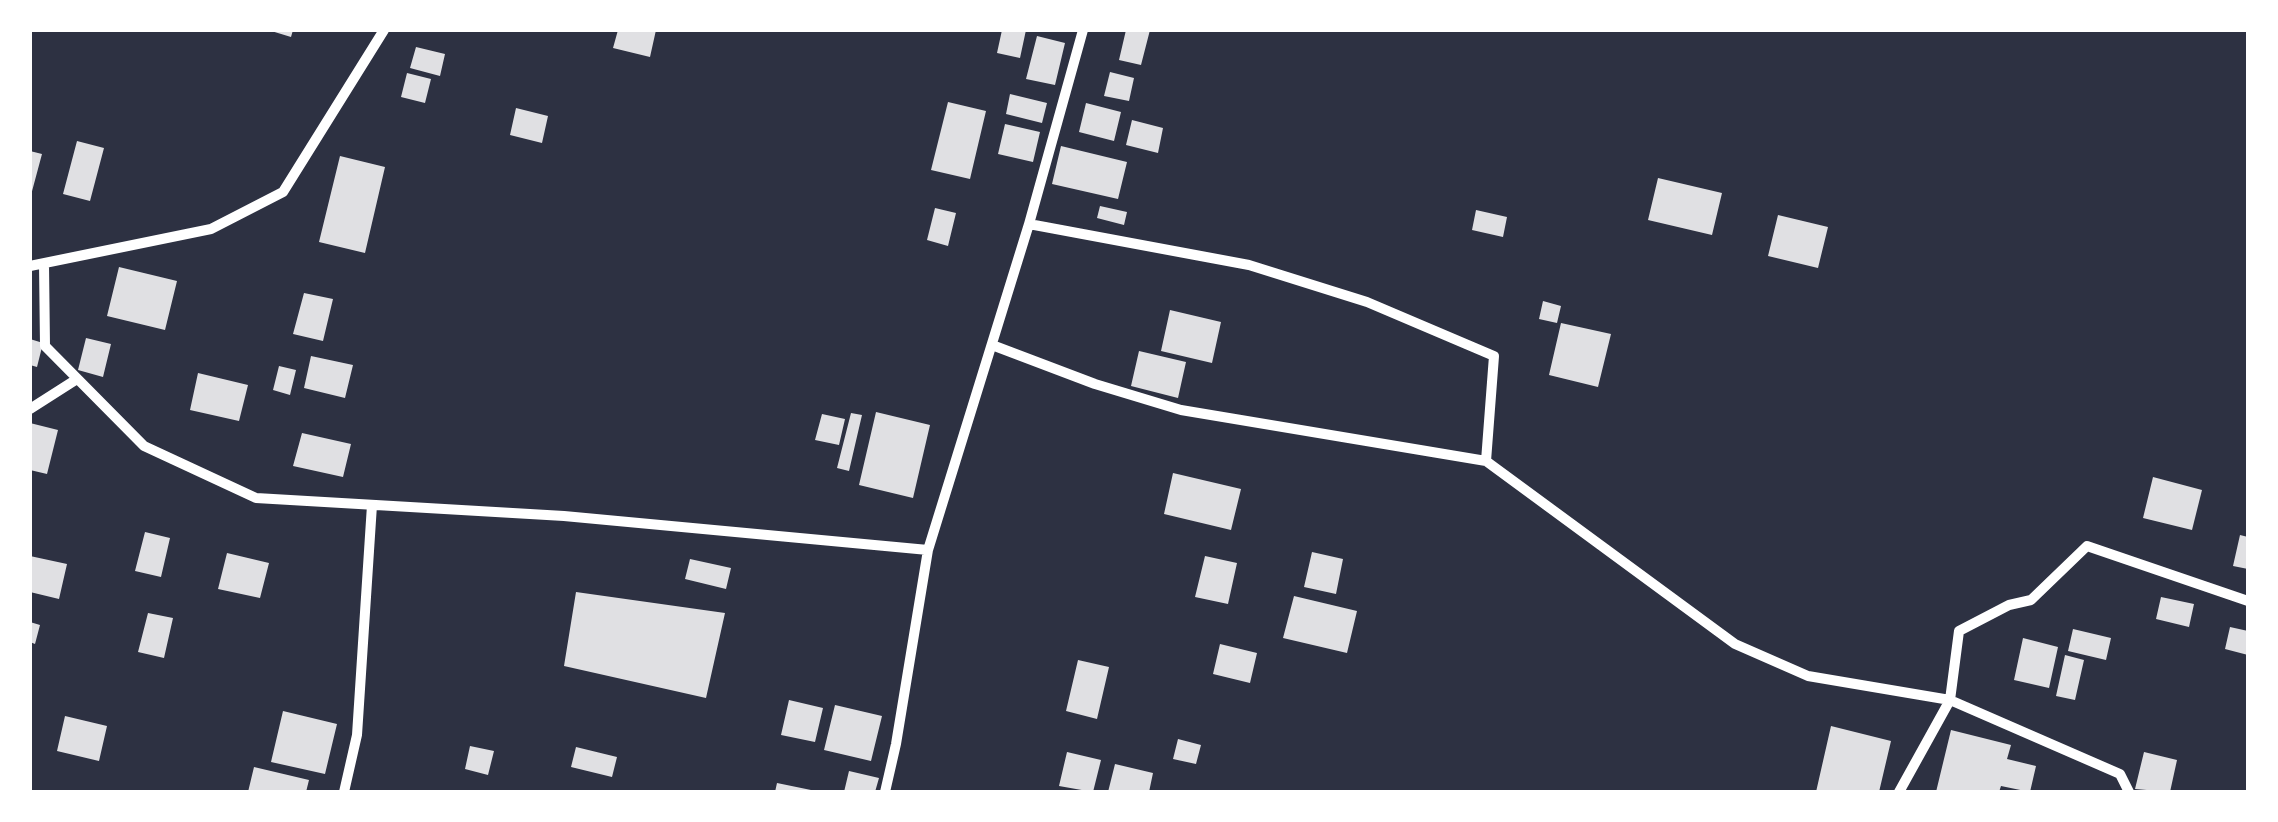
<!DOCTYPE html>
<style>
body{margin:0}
#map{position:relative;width:2278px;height:822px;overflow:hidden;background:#2d3142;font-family:"Golos Text",sans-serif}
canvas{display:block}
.frame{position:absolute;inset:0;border:32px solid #fff;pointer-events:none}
</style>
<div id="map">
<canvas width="2278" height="822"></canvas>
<div class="frame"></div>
</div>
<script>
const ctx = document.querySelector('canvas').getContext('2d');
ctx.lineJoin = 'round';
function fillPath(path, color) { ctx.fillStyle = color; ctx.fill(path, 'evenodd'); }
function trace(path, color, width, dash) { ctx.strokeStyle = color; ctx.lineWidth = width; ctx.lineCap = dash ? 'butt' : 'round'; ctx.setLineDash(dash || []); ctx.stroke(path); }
fillPath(new Path2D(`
 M268,30H293L291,37Z
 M618,30H656L650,57L613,48Z
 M1002,30H1026L1020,58L997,53Z
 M1126,30H1150L1141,65L1119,60Z
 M1037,36L1065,43L1055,85L1026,79Z
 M416,47L445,54L440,76L410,68Z
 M1110,72L1134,78L1129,101L1104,96Z
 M407,73L431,79L425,103L401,97Z
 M1010,94L1047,103L1042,123L1006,114Z
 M948,102L986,111L970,179L931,170Z
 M1086,103L1121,112L1114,141L1079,132Z
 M516,108L548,116L542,143L510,135Z
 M1132,120L1163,128L1158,153L1126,145Z
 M1005,124L1040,132L1033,162L998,154Z
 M77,141L104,148L90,201L63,194Z
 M1061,146L1127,162L1118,199L1052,184Z
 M30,151L42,154L31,195H30Z
 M340,156L385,167L365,253L319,242Z
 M1658,178L1722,193L1712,235L1648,220Z
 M1100,206L1127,212L1124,225L1097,218Z
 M935,208L956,213L948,246L927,240Z
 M1476,210L1507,217L1503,237L1472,230Z
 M1778,215L1828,227L1818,268L1768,256Z
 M119,267L177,281L165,330L107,316Z
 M304,293L333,299L323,341L293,334Z
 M1543,301L1561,306L1557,323L1539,319Z
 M1170,310L1221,322L1212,363L1161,351Z
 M1561,323L1611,334L1598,387L1549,375Z
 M86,338L111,344L103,377L78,370Z
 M30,339L43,343L37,367L30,365Z
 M1139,351L1186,362L1178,398L1131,386Z
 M311,356L353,365L345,398L304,388Z
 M279,366L296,370L290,395L273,390Z
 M198,373L248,385L239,421L190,410Z
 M876,412L930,425L913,498L859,485Z
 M851,413L862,415L849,471L837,468Z
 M822,414L845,419L839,445L815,440Z
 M30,423L58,430L47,474L30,470Z
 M302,433L351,444L343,477L293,466Z
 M1173,473L1241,489L1231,530L1164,514Z
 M2153,477L2202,490L2192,530L2143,518Z
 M145,532L170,538L161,577L135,571Z
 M2240,535L2248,537V569L2233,566Z
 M1312,552L1343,559L1336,594L1304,587Z
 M227,553L269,563L260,598L218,589Z
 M30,556L67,564L59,599L30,592Z
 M1205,556L1237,563L1228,604L1195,597Z
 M690,559L731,568L726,589L685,579Z
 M576,592L725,613L706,698L564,666Z
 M1294,596L1357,611L1347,653L1283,638Z
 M2161,597L2194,604L2189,627L2156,619Z
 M148,613L173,618L164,658L138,652Z
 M30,622L40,625L35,644L30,642Z
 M2230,627L2248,631V655L2225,649Z
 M2073,629L2111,638L2106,660L2068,651Z
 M2023,638L2058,647L2049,688L2014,680Z
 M1220,644L1257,653L1250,683L1213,674Z
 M2065,655L2084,660L2075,700L2056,696Z
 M1078,660L1109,667L1097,719L1066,711Z
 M789,700L823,708L815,742L781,735Z
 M835,705L882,716L871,761L824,750Z
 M283,711L337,724L325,774L271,762Z
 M65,716L107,726L99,761L57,751Z
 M1831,726L1891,741L1879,792H1816Z
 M1951,730L2011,745L2007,759L2036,766L2030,792L2001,786L1999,792H1936Z
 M1178,739L1201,745L1196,764L1173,759Z
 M470,746L494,751L488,775L465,769Z
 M576,747L617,757L612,777L571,767Z
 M1067,752L1101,760L1093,792L1059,786Z
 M2144,752L2177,760L2170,792L2135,789Z
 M1115,764L1153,773L1149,792H1108Z
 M254,767L309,780L306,792H248Z
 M849,771L879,778L875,792H844Z
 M777,783L811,790V792H775Z`), '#e0e0e3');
trace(new Path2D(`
 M1083,30L1029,224L1249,265L1367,302L1494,356L1486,461L1735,644L1808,676L1950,700L1959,631L2009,605L2031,600L2087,546L2248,601
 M44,264L45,346L144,446L256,498L564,516L928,550L1029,224
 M30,266L211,229L283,192L384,30
 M992,345L1095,384L1181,410L1486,461
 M30,409L77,379
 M344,792L357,735L372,505
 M885,792L896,744L928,550
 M1899,792L1950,700L2120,774L2129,792`), '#fff', 10);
</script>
